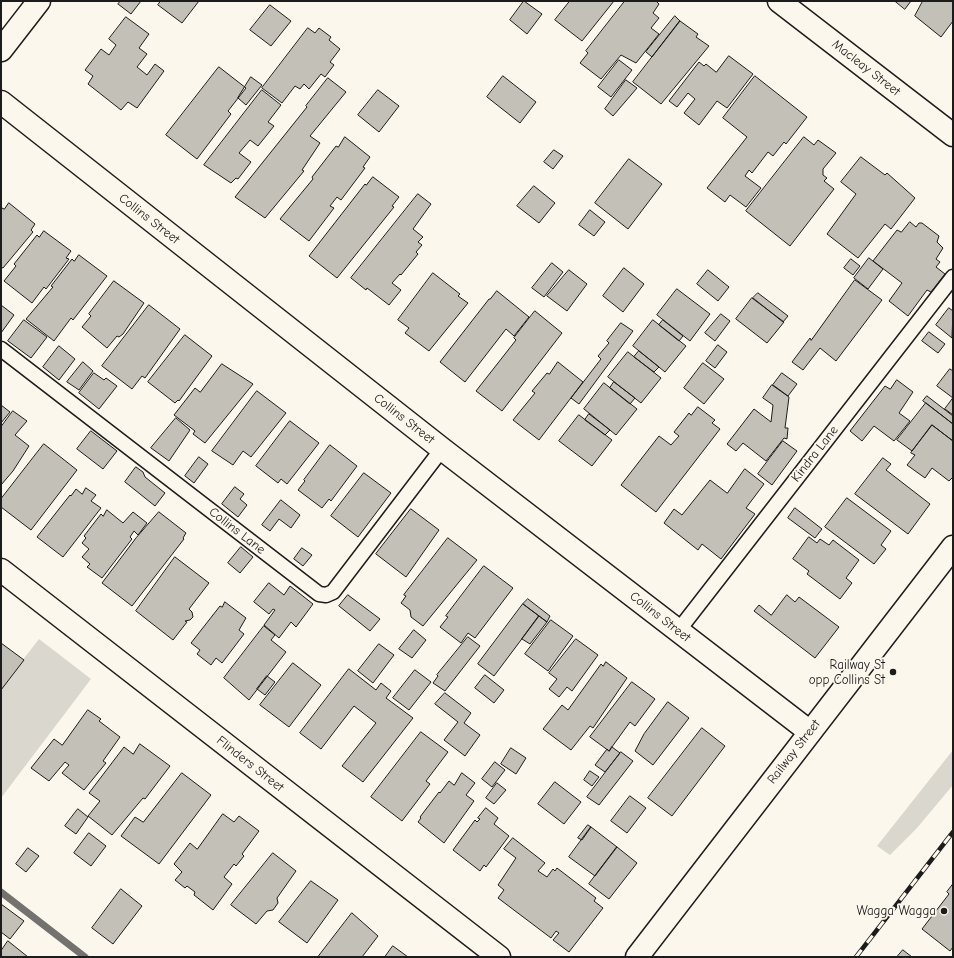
<!DOCTYPE html>
<style>
body{margin:0}
#map{position:relative;width:954px;height:958px;overflow:hidden;background:#fbf7ec;font-family:"Comic Neue",sans-serif}
canvas{display:block}
.frame{position:absolute;inset:0;border:2px solid #1c1c1c;pointer-events:none}
</style>
<div id="map">
<canvas width="954" height="958"></canvas>
<div class="frame"></div>
</div>
<script>
const ctx = document.querySelector('canvas').getContext('2d');
ctx.lineJoin = 'round';
function fillPath(path, color) { ctx.fillStyle = color; ctx.fill(path, 'evenodd'); }
function trace(path, color, width, dash) { ctx.strokeStyle = color; ctx.lineWidth = width; ctx.lineCap = dash ? 'butt' : 'round'; ctx.setLineDash(dash || []); ctx.stroke(path); }
function drawText(font, color, halo, rows, align = 'center') {
  ctx.font = font + ' "Comic Neue",sans-serif'; ctx.lineWidth = 3.5; ctx.setLineDash([]); ctx.textBaseline = 'middle'; ctx.strokeStyle = halo; ctx.fillStyle = color; for (const [text, x, y, turn = 0] of rows) {
    ctx.save(); ctx.translate(x, y); ctx.rotate((+turn || 0) * Math.PI / 180); ctx.textAlign = isNaN(turn) ? turn : align; if (halo) ctx.strokeText(text, 0, 0); ctx.fillText(text, 0, 0); ctx.restore();
  }
}
fillPath(new Path2D(`
 M39,639L91,679L1,798V688Z
 M953,750V785L917,828L890,855L877,846Z`), '#dad7ce');
trace(new Path2D(`
 M1,892L85,957`), '#74726e', 7);
const building = new Path2D(`
 M121,1H141L131,14L118,4Z
 M161,1H199L182,23L158,5Z
 M524,1L542,14L527,34L510,20Z
 M570,1H614L582,41L555,20Z
 M625,1H656L659,4L653,13L659,18L651,28L659,34L636,63L621,55L601,79L580,63L588,53L586,51Z
 M895,1H911L905,9Z
 M923,1H953V21L941,37L915,16Z
 M270,5L291,21L271,46L250,30Z
 M675,16L680,21L652,57L646,52Z
 M126,17L149,34L139,48L147,54L137,67L147,75L155,64L164,71L137,108L128,102L121,110L88,84L93,76L85,70L101,49L109,55L116,45L109,39Z
 M680,21L698,34L696,37L709,46L661,104L633,82Z
 M308,28L315,33L319,28L331,37L329,40L340,49L330,62L334,65L325,77L321,74L309,89L304,84L300,89L295,86L282,103L262,88Z
 M729,56L753,74L727,108L717,101L699,125L684,113L695,99L688,93L677,107L669,101L699,62L704,66L706,64L716,72Z
 M619,60L632,70L611,97L598,87Z
 M219,67L246,88L228,111L231,114L197,159L166,135Z
 M503,76L536,102L520,123L487,97Z
 M755,76L807,117L786,144L784,142L773,156L768,152L752,173L749,170L745,176L761,188L746,207L730,195L725,202L707,188L747,137L723,118Z
 M251,77L262,85L246,105L238,98Z
 M328,78L346,92L310,136L320,143L302,170L304,171L265,218L235,197L307,107L306,106Z
 M626,80L637,88L613,116L605,109Z
 M262,90L281,105L268,122L274,126L258,146L250,140L239,153L251,162L238,179L236,178L231,183L204,165Z
 M378,90L399,106L379,132L358,115Z
 M345,137L370,157L363,167L365,168L341,200L337,197L330,206L334,208L309,241L280,219L313,179L312,177L336,146L338,147Z
 M804,137L814,145L818,140L836,153L823,169V175L827,178L824,181L834,189L790,246L746,211Z
 M554,150L563,156L553,169L544,162Z
 M861,157L885,175L887,173L915,198L891,229L885,224L858,258L827,234L856,194L841,182Z
 M629,159L662,184L628,229L595,203Z
 M373,177L399,197L392,206L394,207L337,278L309,256L365,184L366,185Z
 M534,186L555,203L539,223L517,206Z
 M418,194L431,204L413,229L423,237L418,242L422,245L416,252L418,254L401,275L400,274L392,283L401,290L389,305L367,288L366,290L351,278Z
 M9,203L35,224L31,230L33,232L3,268L1,267V209L2,208L4,209Z
 M590,210L605,222L594,236L579,225Z
 M910,222L916,227L919,223H922L939,236L937,242L943,248L936,259L940,262L936,267L945,274L931,292L927,290L908,316L889,301L902,283L873,261L897,230L901,232Z
 M44,231L71,251L66,258L69,259L46,289L44,287L32,303L4,281L16,266L14,264L37,235L39,237Z
 M79,255L107,276L73,320L71,318L54,341L26,319L53,287L51,286L72,259L74,261Z
 M869,258L883,269L868,289L854,278Z
 M851,259L860,266L853,275L844,268Z
 M552,263L563,272L544,297L532,288Z
 M624,268L644,284L623,312L603,296Z
 M569,270L587,284L567,311L547,296Z
 M708,270L729,287L718,301L697,284Z
 M433,273L460,294L458,296L468,303L429,351L405,333L409,328L398,320Z
 M855,280L882,300L836,361L820,348L803,370L792,362L810,338L811,340Z
 M114,281L144,303L123,334L119,337L117,336L107,348L82,327L91,316L89,314Z
 M677,289L710,314L690,341L657,315Z
 M497,291L529,317L514,336L506,329L465,382L440,362L489,299H490Z
 M758,293L788,316L783,322L753,298Z
 M752,298L784,322L767,343L736,319Z
 M1,305L14,315L1,333Z
 M149,305L180,329L145,378L142,376L132,389L102,366Z
 M949,308L953,311L952,338L936,325Z
 M535,311L562,333L502,411L476,391L516,340L514,338Z
 M721,314L730,321L715,341L705,333Z
 M24,320L47,337L31,358L8,341Z
 M653,320L686,346L665,372L633,346Z
 M663,320L683,336L679,341L659,325Z
 M621,323L633,331L579,404L571,398L601,359L598,356L609,343L607,341Z
 M929,332L945,344L938,353L922,341Z
 M185,335L212,356L179,401L178,400L175,403L148,382Z
 M718,345L727,352L715,368L706,361Z
 M59,346L75,359L59,380L43,367Z
 M639,351L659,367L654,372L634,357Z
 M628,352L661,378L641,403L608,377Z
 M83,362L93,371L79,390L67,382Z
 M558,362L583,382L539,440L513,420L535,393L532,391L547,373L549,374Z
 M703,363L724,379L704,404L684,388Z
 M222,364L253,384L205,443L193,434L195,431L174,415L195,388L200,392Z
 M950,369L953,371V398L937,386Z
 M94,373L104,380L106,378L117,386L99,409L79,393Z
 M782,373L797,384L788,396L773,385Z
 M897,380L913,392L899,413L910,421L894,441L874,426L862,441L850,431L885,386L890,389Z
 M614,382L635,398L630,404L610,388Z
 M604,383L637,409L616,435L584,409Z
 M772,385L789,397L785,428H788L787,439L784,438L766,461L743,443L736,451L727,444L754,409L771,422L773,405L763,398Z
 M257,391L286,413L251,457L243,451L233,465L212,451Z
 M927,396L953,416V424L923,401Z
 M953,398V415L945,409Z
 M926,403L953,424V441L932,425L912,451L897,440Z
 M1,405L10,412L1,423Z
 M698,407L715,420L712,423L720,429L656,512L621,485L659,436L671,445L679,436L674,432L689,413L691,415Z
 M13,411L27,421L15,435L29,446L13,471L1,485V427Z
 M589,414L610,430L605,435L585,420Z
 M579,415L612,440L592,466L559,441Z
 M176,418L190,430L169,461L151,448Z
 M290,421L319,443L287,484L281,479L278,483L256,466Z
 M932,425L953,441V477L949,481L932,468L925,478L907,465L915,455L911,453Z
 M91,431L117,451L103,469L77,449Z
 M783,441L797,451L772,485L758,474Z
 M44,444L77,470L31,530L1,507V499Z
 M330,445L357,466L331,501L329,499L322,508L298,490L305,481L304,480Z
 M199,457L208,464L194,483L185,476Z
 M883,458L891,464L886,470L930,504L908,534L855,494Z
 M136,467L143,472L145,477L165,493L155,506L125,482Z
 M745,469L764,484L746,508L755,514L721,559L702,544L698,550L664,523L674,509L682,515L710,480L727,493Z
 M364,473L391,493L358,537L331,516Z
 M235,487L244,494L240,499L247,505L238,517L222,504Z
 M86,488L96,495L91,501L101,508L63,557L37,537L70,495L71,496L76,489L82,494Z
 M847,498L891,531L881,545L886,549L874,564L825,527Z
 M281,500L300,515L291,528L279,519L270,531L262,525Z
 M795,508L822,529L815,538L788,518Z
 M411,509L439,530L406,577L376,554Z
 M107,510L123,523L133,512L147,523L138,535L134,531L130,537L132,539L102,578L87,567L90,564L82,557L89,549L82,543L86,538L84,536L101,514L103,516Z
 M159,512L186,533L183,538L184,539L132,606L102,583L136,538Z
 M809,537L817,543L820,539L829,545L833,540L859,560L846,578L852,583L840,599L807,574L809,571L793,559Z
 M448,538L477,560L423,626L411,617L410,610L401,603L406,596L404,595Z
 M241,547L253,557L240,573L228,563Z
 M302,548L312,555L303,566L294,559Z
 M175,557L209,583L189,609L192,612L193,617L190,620L185,621L187,622L173,640L136,611Z
 M484,566L513,588L475,638L468,633L461,643L440,627L448,617L446,616Z
 M269,583L284,595L290,586L313,604L296,627L291,622L279,638L264,625L275,610L273,609L269,614L254,602Z
 M348,595L380,619L370,631L339,606Z
 M787,595L795,602L799,597L839,627L815,658L754,611L759,605L771,615Z
 M528,599L550,616L547,622L523,604Z
 M225,602L246,618L239,630L244,634L222,663L216,658L211,665L197,654L200,650L191,643L220,606L222,607Z
 M523,604L539,616L494,676L478,664Z
 M539,616L547,622L530,644L522,639Z
 M551,620L573,636L548,671L525,654Z
 M264,626L275,635L271,640L286,652L249,700L224,678Z
 M414,630L426,640L412,658L399,649Z
 M468,637L480,646L445,691L433,683L438,676L437,675Z
 M576,639L598,655L572,691L567,687L559,697L549,689L557,679L549,673Z
 M1,643L24,660L1,690Z
 M379,644L394,655L373,683L358,671Z
 M606,662L627,678L593,728L590,726L571,750L543,729L562,705L568,710L601,664L603,666Z
 M293,663L321,685L289,727L260,705Z
 M349,669L376,690L381,683L391,691L386,698L413,718L363,782L342,766L376,723L354,706L321,749L300,733Z
 M415,670L431,682L409,710L393,698Z
 M485,675L504,690L494,703L475,688Z
 M267,676L275,682L265,695L257,689Z
 M632,682L655,699L635,726L630,722L609,751L590,737Z
 M445,693L471,713L464,723L480,735L465,756L444,740L458,722L435,704Z
 M668,702L689,718L653,765L635,751L644,734Z
 M88,710L101,719L99,721L120,737L103,761L106,763L84,790L62,773L69,765L65,762L49,781L31,768L54,739L62,745Z
 M702,728L725,746L672,816L648,798Z
 M421,732L448,752L426,781L430,784L402,821L371,797Z
 M140,744L170,766L145,799L143,798L112,835L88,816L100,801L89,793L124,747L133,754Z
 M612,747L620,753L605,772L595,765L607,749L609,751Z
 M511,748L526,758L516,774L501,764Z
 M621,752L633,761L599,805L587,797Z
 M495,762L505,770L492,787L482,779Z
 M590,771L599,777L592,786L584,780Z
 M182,773L211,795L159,864L121,836L135,817L143,822Z
 M462,773L475,783L466,795L474,801L444,843L418,822L421,818L420,817L439,792L440,793L449,781L454,785Z
 M555,782L581,802L564,824L538,804Z
 M497,783L506,790L494,804L486,798Z
 M630,796L646,808L627,833L611,821Z
 M486,808L498,818L494,824L509,836L486,867L484,865L480,871L453,850L475,820L477,822L480,819L478,818Z
 M78,809L88,817L76,834L65,826Z
 M223,814L234,822L239,816L259,831L242,854L244,856L236,866L234,864L224,877L232,884L213,910L194,895L195,892L187,886L185,888L175,880L182,872L174,864L190,843L197,849Z
 M588,825L591,827L582,840L578,838Z
 M591,827L617,847L595,876L569,857Z
 M89,833L106,846L91,866L74,853Z
 M513,838L545,863L538,871L547,877L553,869L555,871L557,868L596,898L594,901L603,908L569,952L553,940L559,933L556,931L551,938L498,898L504,890L498,885L516,858L504,849Z
 M617,847L637,863L609,899L589,884Z
 M28,848L39,856L26,872L16,864Z
 M273,853L296,871L277,898L278,903L273,910L267,911L256,924L231,905Z
 M311,881L338,900L307,943L279,922Z
 M953,884V947L950,951L922,929L949,894L947,892Z
 M121,889L142,906L113,944L92,928Z
 M1,904L24,921L10,939L1,932Z
 M352,913L378,936L362,957H318Z
 M8,941L28,957H1V951Z
 M393,946L408,957H385Z
 M903,950L912,957H897Z`);
fillPath(building, '#c3c0b8');
trace(building, '#1c1c1c', 1);
const lane = new Path2D(`
 M1,349L319,594L326,595L333,592L442,449
 M678,631L953,277`);
const street = new Path2D(`
 M1,102L442,449L810,732
 M1,570L499,957`);
const secondary = new Path2D(`
 M779,1L953,135
 M1,50L39,1
 M637,957L953,547`);
trace(lane, '#1c1c1c', 17);
trace(street, '#1c1c1c', 25);
trace(secondary, '#1c1c1c', 25);
trace(lane, '#fbf7ec', 14);
trace(street, '#fbf7ec', 22);
trace(secondary, '#fbf7ec', 22);
const rail = new Path2D(`
 M856,957L953,832`);
trace(rail, '#1c1c1c', 4.5);
trace(rail, '#fbf7ec', 3, [9]);
for (const [x, y, r, color] of [
 [893,672,4,"#1c1c1c"],
 [944,911,4,"#1c1c1c"]
]) { const dot = new Path2D(); dot.arc(x, y, r, 0, 2 * Math.PI); ctx.fillStyle = color; ctx.fill(dot); trace(dot, '#fbf7ec', 1.5); }
drawText('13px', '#1c1c1c', '#fbf7ec', [
 ["Macleay Street",866,68,38],
 ["Collins Street",149,219,38],
 ["Collins Street",404,419,38],
 ["Kindra Lane",815,454,-52],
 ["Collins Lane",237,531,38],
 ["Collins Street",660,617,38],
 ["Railway Street",794,752,-52],
 ["Flinders Street",250,764,38]
]);
drawText('13px', '#1c1c1c', '#fbf7ec', [
 ["Railway St",885,665],
 ["opp Collins St",885,680],
 ["Wagga Wagga",936,911]
], 'right');
</script>
